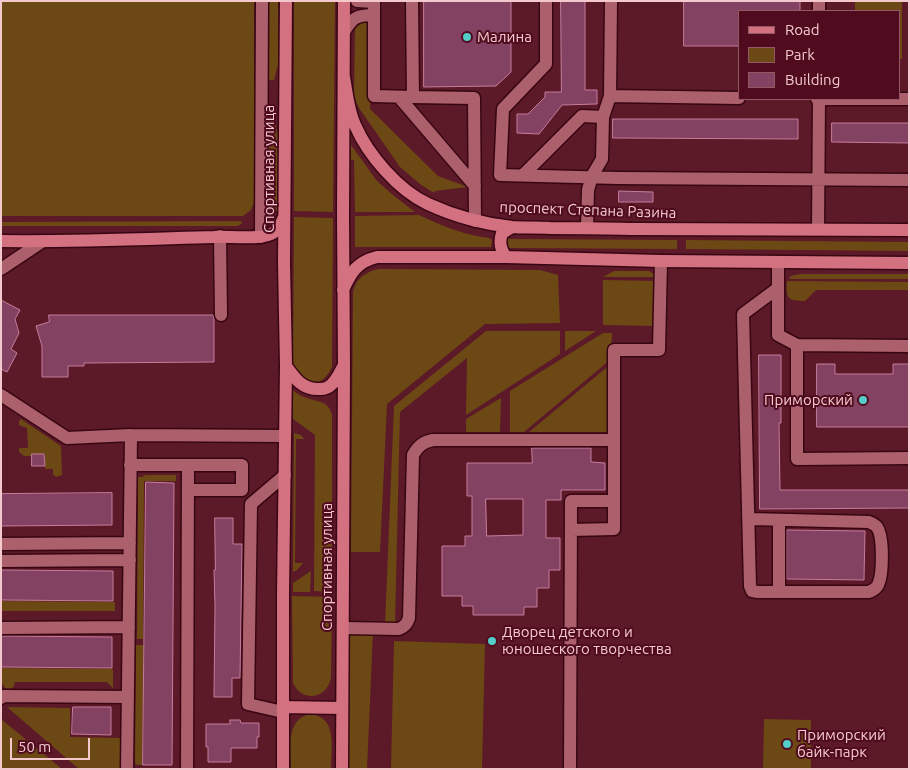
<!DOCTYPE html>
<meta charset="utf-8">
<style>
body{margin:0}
#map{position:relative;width:910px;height:770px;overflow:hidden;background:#5c1928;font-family:Ubuntu,sans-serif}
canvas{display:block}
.frame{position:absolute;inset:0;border:2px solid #f4c9ce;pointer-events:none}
.legend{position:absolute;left:738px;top:10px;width:162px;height:90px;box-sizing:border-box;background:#500c1e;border:1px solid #925864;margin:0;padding:6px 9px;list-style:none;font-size:15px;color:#f4c9ce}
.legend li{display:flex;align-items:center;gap:10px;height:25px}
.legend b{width:25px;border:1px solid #925864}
.scale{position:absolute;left:10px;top:738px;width:80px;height:22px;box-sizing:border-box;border:2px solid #f4c9ce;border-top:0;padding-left:6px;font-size:15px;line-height:18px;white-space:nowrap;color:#f4c9ce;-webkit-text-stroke:4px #500c1e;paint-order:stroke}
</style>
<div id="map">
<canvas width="910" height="770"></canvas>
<div class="frame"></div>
<ul class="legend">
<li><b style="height:6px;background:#d47180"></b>Road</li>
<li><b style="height:14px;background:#6c4814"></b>Park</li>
<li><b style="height:14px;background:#834261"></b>Building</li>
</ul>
<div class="scale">50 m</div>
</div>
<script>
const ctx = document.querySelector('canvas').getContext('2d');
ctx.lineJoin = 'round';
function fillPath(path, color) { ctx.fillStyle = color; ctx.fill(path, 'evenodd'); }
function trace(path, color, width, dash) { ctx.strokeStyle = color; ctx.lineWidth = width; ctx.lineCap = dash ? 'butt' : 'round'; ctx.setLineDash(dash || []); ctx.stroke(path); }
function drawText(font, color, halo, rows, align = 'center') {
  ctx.font = font + ' Ubuntu,sans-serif'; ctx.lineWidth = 4; ctx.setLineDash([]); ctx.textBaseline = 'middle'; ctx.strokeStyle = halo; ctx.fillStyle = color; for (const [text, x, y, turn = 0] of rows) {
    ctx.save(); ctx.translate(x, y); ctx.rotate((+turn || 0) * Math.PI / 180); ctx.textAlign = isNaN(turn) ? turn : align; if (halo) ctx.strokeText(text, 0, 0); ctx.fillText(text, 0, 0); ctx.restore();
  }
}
fillPath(new Path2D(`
 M1,1H254V83H256L254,134V203L251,210L243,216H1Z
 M265,1H278V65L274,80H265Z
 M294,1H335L333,212L294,211Z
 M855,1H902V59H899V11H855Z
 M359,21H367L371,25L370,109L438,176L468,187L435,191L434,193L420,184L400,167L359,108L355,100L354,92L355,27Z
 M265,122H275L278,136L277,211H264Z
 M351,145L377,181L393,195L415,212H355L354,160H351Z
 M419,215C442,226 464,235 489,238L492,240L491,247H355V216Z
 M294,217L333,218L332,367C328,376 318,388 306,382C304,380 302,378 300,376C297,372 295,370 293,366Z
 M241,221L242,223L238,226H1V222Z
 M506,239L677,240V249L509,248L506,247Z
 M686,240L909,242V251L686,249Z
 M378,269L540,270L558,275L560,323L485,324L387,404L380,552H351L353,292C355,279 366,272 378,269Z
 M614,271H649L658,277H603Z
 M800,274H909V279H789L791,276Z
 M603,280L659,281L658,326L603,325Z
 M787,281L909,282V290H816L805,301C787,301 786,298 787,281Z
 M486,331H560V354L466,415L467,358L400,412L395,625H385L394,406Z
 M565,331H596L565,351Z
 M603,333H612L611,359L524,432H510V391Z
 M612,363L609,432H529Z
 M293,390C297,394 301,396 307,398C318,402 329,401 332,415V592L314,591L315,435L293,419Z
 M501,398L500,432H466V419Z
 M21,419L61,446L62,475L56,477L53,474V469H45V454H32L31,456H24L19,452V448H28L27,428L19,425V421Z
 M294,433L301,435L304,439H296L295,563H303L297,570L293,572Z
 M145,475H176V481H144L143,639H137L138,477H142Z
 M311,571L310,592H293V583Z
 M292,596L332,597L331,678C327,699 302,703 293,683Z
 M1,601L115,602V611H1Z
 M373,632L367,769H349V635L351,633Z
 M394,641L485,644L482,769H391Z
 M136,645H144L142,765H137L135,763Z
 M1,668L113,669V688L107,682H15L14,686L11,689L5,688L1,682Z
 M7,707L70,708V737L121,738L120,769H79Z
 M311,714C338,718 331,748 331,769H291C291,749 285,718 311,714Z
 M1,719L62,769H1Z
 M764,719L811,720V769H763Z`), '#6c4814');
const building = new Path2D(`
 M424,1H511V72L496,86L424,87Z
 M561,1H585V90H597V104L562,105L539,134L517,133V114H528L545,97V92H561Z
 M684,1H800V11H739V46H684Z
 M613,119H798V139L613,138Z
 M832,123H909V143L832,142Z
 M619,191L653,192V202H619Z
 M1,300L20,310L15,319L19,333L11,349L17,353L7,372L1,369Z
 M49,315H213L214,319V362L84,363V366H68V377H42V346L36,326L49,322Z
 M759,355H781V423H779L780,490H909V508L760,509Z
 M817,364H835V374H893V364H909V427H817Z
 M532,448H591V462L605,463V490H561V500H546V538H560V570H549V588H537V607H524V615H473V606H462V596H442V546H465V536H472V496H467V463H532ZM486,499H523V535L487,536Z
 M32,454H44L45,466H32Z
 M146,482L174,483L172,765H143Z
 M112,493V525L1,526V494Z
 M215,518H233V544H242L240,678H232V697H214L215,606L214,570H215Z
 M787,530L865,531L864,580L787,579Z
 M1,570L113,571V601L1,600Z
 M1,636L112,637V668L1,667Z
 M73,707H111V735L72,734Z
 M230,720H240L241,723H259V737H257V748H231V762H208V747H206V724H230Z`);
fillPath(building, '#834261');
trace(building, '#c57d9d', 1);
const minor = new Path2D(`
 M357,1L374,2
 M374,1V96L413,97
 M412,1L413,97L474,98L475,221
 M546,1V64L503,109L500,175L618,178L909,180
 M819,11V1
 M344,32C353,17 357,15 374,15
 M610,96L611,1
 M399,97L475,186
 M817,99H909
 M523,175L582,116L603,117
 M587,228L588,190L592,176L602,159L603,117L610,96L739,98
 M818,229L819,99
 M220,236L221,315
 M261,237L262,1
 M778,262V335L797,345L909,346
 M1,269L43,241
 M797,345V459L909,458
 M1,395L67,438L131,435L285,436
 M130,465H188L187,769
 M188,465H242V490H188
 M749,519L869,522C871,523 874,524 876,526C884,534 883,575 878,585C876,589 873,590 869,592H758L752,591L750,586L743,314L778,288
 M779,520V592
 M571,530L614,529V501
 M1,544L130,543
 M1,561L130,560
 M1,628L129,627
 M343,628L399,629C405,626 407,624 409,618L413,455C418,446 423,442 433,440H614V350H659L661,261
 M1,698L3,696L128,697
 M283,712L248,704L251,504L285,475
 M127,769L131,435
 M570,769L571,501H614V440`);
const major = new Path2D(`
 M344,77C347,93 348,110 355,125C368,155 398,190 428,204C454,216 484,224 512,227C524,228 537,227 550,228C576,228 602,228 629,229C722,230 815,229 909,230
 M1,241C72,242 143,239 214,237C228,236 259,240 271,234C278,231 281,224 284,217
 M506,257C500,249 499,242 502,233L512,227
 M343,290C351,272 357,262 377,257H506L661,261L909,263
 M286,366C295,379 303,390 320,389C324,389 328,388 331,385C337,380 340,372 344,365L343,215L344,1
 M283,707L342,708
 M283,769V595L286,366L284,263L286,1
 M342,769L344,366`);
trace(minor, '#380613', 15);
trace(major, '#380613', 15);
trace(minor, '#ac606b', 12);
trace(major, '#d47180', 12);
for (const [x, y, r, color] of [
 [467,37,5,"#54cdc8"],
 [863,400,5,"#54cdc8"],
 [492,641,5,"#54cdc8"],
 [787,744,5,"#54cdc8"]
]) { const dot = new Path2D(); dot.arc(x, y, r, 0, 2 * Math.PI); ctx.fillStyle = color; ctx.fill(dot); trace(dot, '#500c1e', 2); }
drawText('15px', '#f4c9ce', '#500c1e', [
 ["Малина",477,37],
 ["Приморский",853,400,"right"],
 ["Дворец детского и",502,632],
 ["юношеского творчества",502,649],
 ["Приморский",797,735],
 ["байк-парк",797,752]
], 'left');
drawText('15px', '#f4c9ce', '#500c1e', [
 ["Спортивная улица",269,169,-90],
 ["проспект Степана Разина",588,210,2],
 ["Спортивная улица",327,567,-90]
]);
</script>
